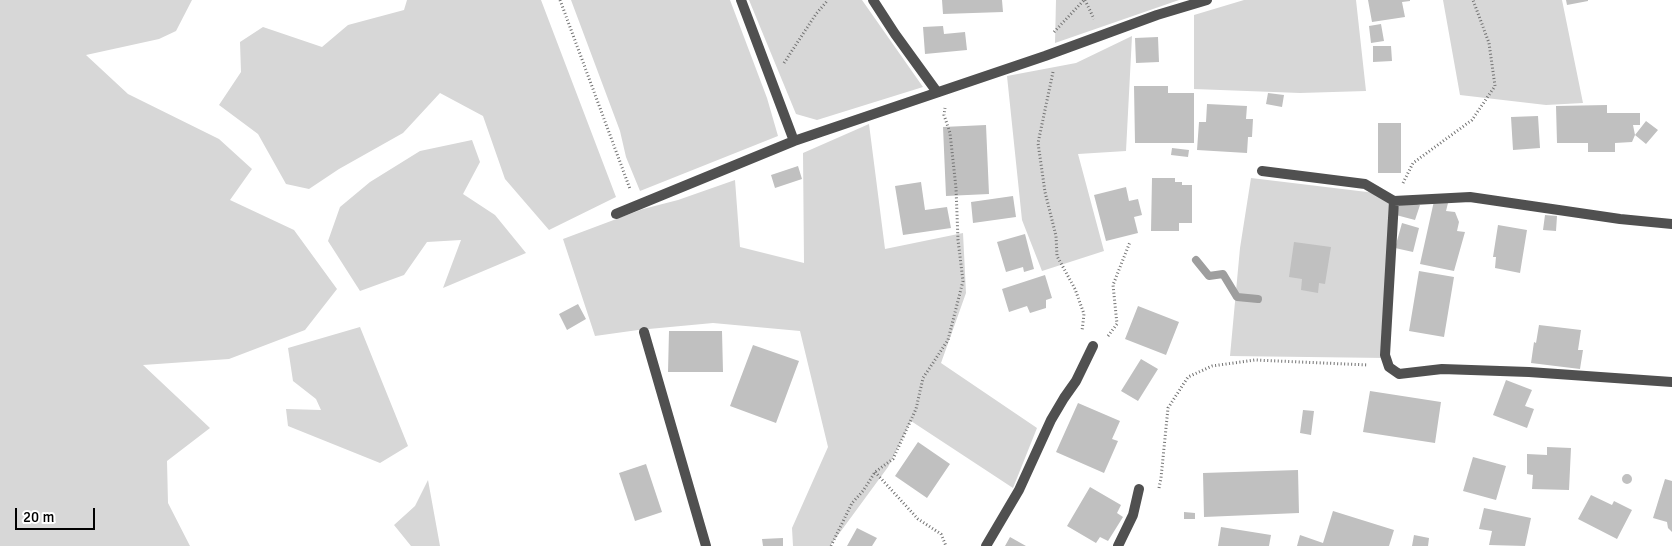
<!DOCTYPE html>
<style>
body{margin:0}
#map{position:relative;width:1672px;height:546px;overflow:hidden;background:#fff;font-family:Signika,sans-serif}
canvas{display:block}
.scale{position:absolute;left:15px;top:508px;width:80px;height:22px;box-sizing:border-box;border:2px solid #000;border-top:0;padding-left:6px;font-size:15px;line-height:18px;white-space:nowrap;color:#000;-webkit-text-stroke:4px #fff;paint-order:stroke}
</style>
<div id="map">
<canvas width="1672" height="546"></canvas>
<div class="scale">20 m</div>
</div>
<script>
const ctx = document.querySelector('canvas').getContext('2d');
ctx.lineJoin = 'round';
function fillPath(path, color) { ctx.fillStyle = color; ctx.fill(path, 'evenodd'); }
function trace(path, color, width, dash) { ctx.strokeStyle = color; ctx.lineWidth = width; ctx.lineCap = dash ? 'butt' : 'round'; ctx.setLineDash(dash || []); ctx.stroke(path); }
fillPath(new Path2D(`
 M0,0H192L176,31L159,39L86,55L128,94L219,139L252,169L230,200L294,230L337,289L305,330L229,359L143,365L210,428L167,461L168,503L190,546H0Z
 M407,0H541L616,197L549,230L505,179L483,116L440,93L403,133L339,169L309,189L286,184L258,134L219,105L241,72L240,42L263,27L322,47L348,25L404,10Z
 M571,0H730L767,98L778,136L640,191L626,157L620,131Z
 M749,0H862L923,87L817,120L796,114Z
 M1056,0H1179L1055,43Z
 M1244,0H1356L1366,91L1300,93L1194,89V15Z
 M1443,0H1562L1583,103L1546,105L1460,95Z
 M1132,36L1126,151L1078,154L1104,251L1042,271L1022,220L1007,76L1076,63Z
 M869,124L885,249L963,233L966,293L941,363L1037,428L1013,488L911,421L888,467L830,546H793L792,528L828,447L800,331L713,323L638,330L595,336L563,239L643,209L678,200L735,180L740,247L804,263L803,153Z
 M472,140L480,162L463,194L495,215L526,253L443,288L461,240L427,242L404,275L360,291L328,241L340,207L370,182L420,151Z
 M1251,178L1392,195L1386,358L1230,356L1240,248Z
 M360,327L408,446L380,463L288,426L286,409L321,410L316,399L293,381L288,348Z
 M428,480L440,546H411L394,525L415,506Z`), '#d7d7d7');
trace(new Path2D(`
 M1196,260L1209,276L1223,274L1237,297L1258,299`), '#9e9e9e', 8);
fillPath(new Path2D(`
 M942,0H1002L1003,12L943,14Z
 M1368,0H1410V1L1402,2L1405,17L1372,22Z
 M1566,0H1588V1L1567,5Z
 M1381,24L1384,41L1371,43L1369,26Z
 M943,26L944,34L965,32L967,50L925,54L923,27Z
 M1158,37L1159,62L1136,63L1135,38Z
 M1373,46H1391L1392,61L1373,62Z
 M1134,86H1168V93H1194V143H1135Z
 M1268,93L1284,95L1282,107L1266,104Z
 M1207,104L1247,106L1246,119H1253L1252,137H1248L1247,153L1197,150L1199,122H1206Z
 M1607,105V113H1640V125H1633L1635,135L1646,121L1658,130L1646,144L1635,135L1632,142L1615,143V152H1588V143H1557L1556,106Z
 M1538,116L1540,148L1513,150L1511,117Z
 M1378,123H1401V173H1378Z
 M986,125L989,194L946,196L943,127Z
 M1172,148L1189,150L1188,157L1171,155Z
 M798,166L802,179L775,188L771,175Z
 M1152,178H1175V182H1182V185H1192V223H1179V231H1151Z
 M921,182L925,210L947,207L951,228L903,235L895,186Z
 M1126,187L1129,201L1138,199L1142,215L1134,217L1138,233L1106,241L1094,195Z
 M1013,196L1016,217L973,223L971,202Z
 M1401,199L1420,205L1415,220L1396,215Z
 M1434,201L1448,203L1446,211L1455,212L1459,222L1457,231L1465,232L1454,271L1420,264Z
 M1545,215L1557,216L1556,231L1543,230Z
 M1402,223L1419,228L1413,252L1395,248Z
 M1498,225L1527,230L1520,273L1495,268L1496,257H1493Z
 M1025,234L1034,269L1024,272L1023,267L1006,272L997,242Z
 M1294,242L1331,247L1325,284L1319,283L1318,293L1301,290L1302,279L1289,277Z
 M1419,271L1454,277L1444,337L1409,331Z
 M1045,275L1052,298L1046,300V308L1030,313L1027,306L1009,312L1002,289Z
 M578,304L586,319L567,330L559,314Z
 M1138,306L1179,322L1166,355L1125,339Z
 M1539,325L1581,330L1578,350H1583L1580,369L1531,363L1534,342L1536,343Z
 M669,331H722L723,372H668Z
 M753,345L799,361L776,423L730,406Z
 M1141,359L1158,369L1138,401L1121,391Z
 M1506,380L1532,390L1525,406L1534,409L1527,428L1493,415Z
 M1370,391L1441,402L1435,443L1363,432Z
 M1078,403L1120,421L1112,439L1118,441L1104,473L1056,452Z
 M1303,410L1314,411L1311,435L1300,433Z
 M918,442L950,464L927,498L895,476Z
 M1547,447L1571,448L1569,490L1532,489L1533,475L1527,474V454L1547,455Z
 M1473,457L1506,466L1496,500L1463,491Z
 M646,464L662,512L635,521L619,473Z
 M1298,470L1299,513L1204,517L1203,473Z
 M1622 479a5 5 0 1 1 10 0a5 5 0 1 1-10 0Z
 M1665,479L1672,481V532L1668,528L1667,522L1653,518Z
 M1090,487L1121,505L1117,513L1123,517L1108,541L1100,537L1096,543L1067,526Z
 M1591,495L1612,505L1614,501L1632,510L1617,539L1578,519Z
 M1484,508L1531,518L1525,546L1489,545L1492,531L1479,529Z
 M1333,511L1394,530L1389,546H1297L1300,535L1323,543Z
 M1184,512L1195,513V519H1184Z
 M1221,527L1271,535L1269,546H1218Z
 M857,528L877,538L872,546H847Z
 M1414,535L1429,538L1428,546H1412Z
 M1010,537L1026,546H1005Z
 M783,538V546H763L762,539Z`), '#c0c0c0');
trace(new Path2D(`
 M560,0L630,189
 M1085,0L1094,19
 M1054,32L1084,0
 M784,63L816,14L828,0
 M1053,72L1038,143L1045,192L1056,236L1057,256L1075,289L1084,314L1082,331
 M1403,183L1413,163L1472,120L1495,86L1489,43L1473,0
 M1108,336L1117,324L1113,285L1130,242
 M875,472L918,519L941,534L946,546
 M1159,488L1161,478L1168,408L1188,377L1212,366L1255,360L1368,365
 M831,546L852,503L863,491L875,472L893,459L916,409L923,378L948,340L963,281L958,240L956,188L950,133L944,115L945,108`), '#727272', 3, [1, 2.5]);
trace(new Path2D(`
 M741,0L794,141
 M873,0L895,34L937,92
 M1262,171L1365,184L1394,201L1470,197L1620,219L1672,224
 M1394,201L1385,355L1389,367L1399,374L1442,369L1529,372L1672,382
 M616,214L794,141L1045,56L1157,15L1207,0
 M644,332L706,546
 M986,546L1019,490L1051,420L1064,398L1076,381L1093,346
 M1118,546L1133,515L1139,489`), '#505050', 10);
</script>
